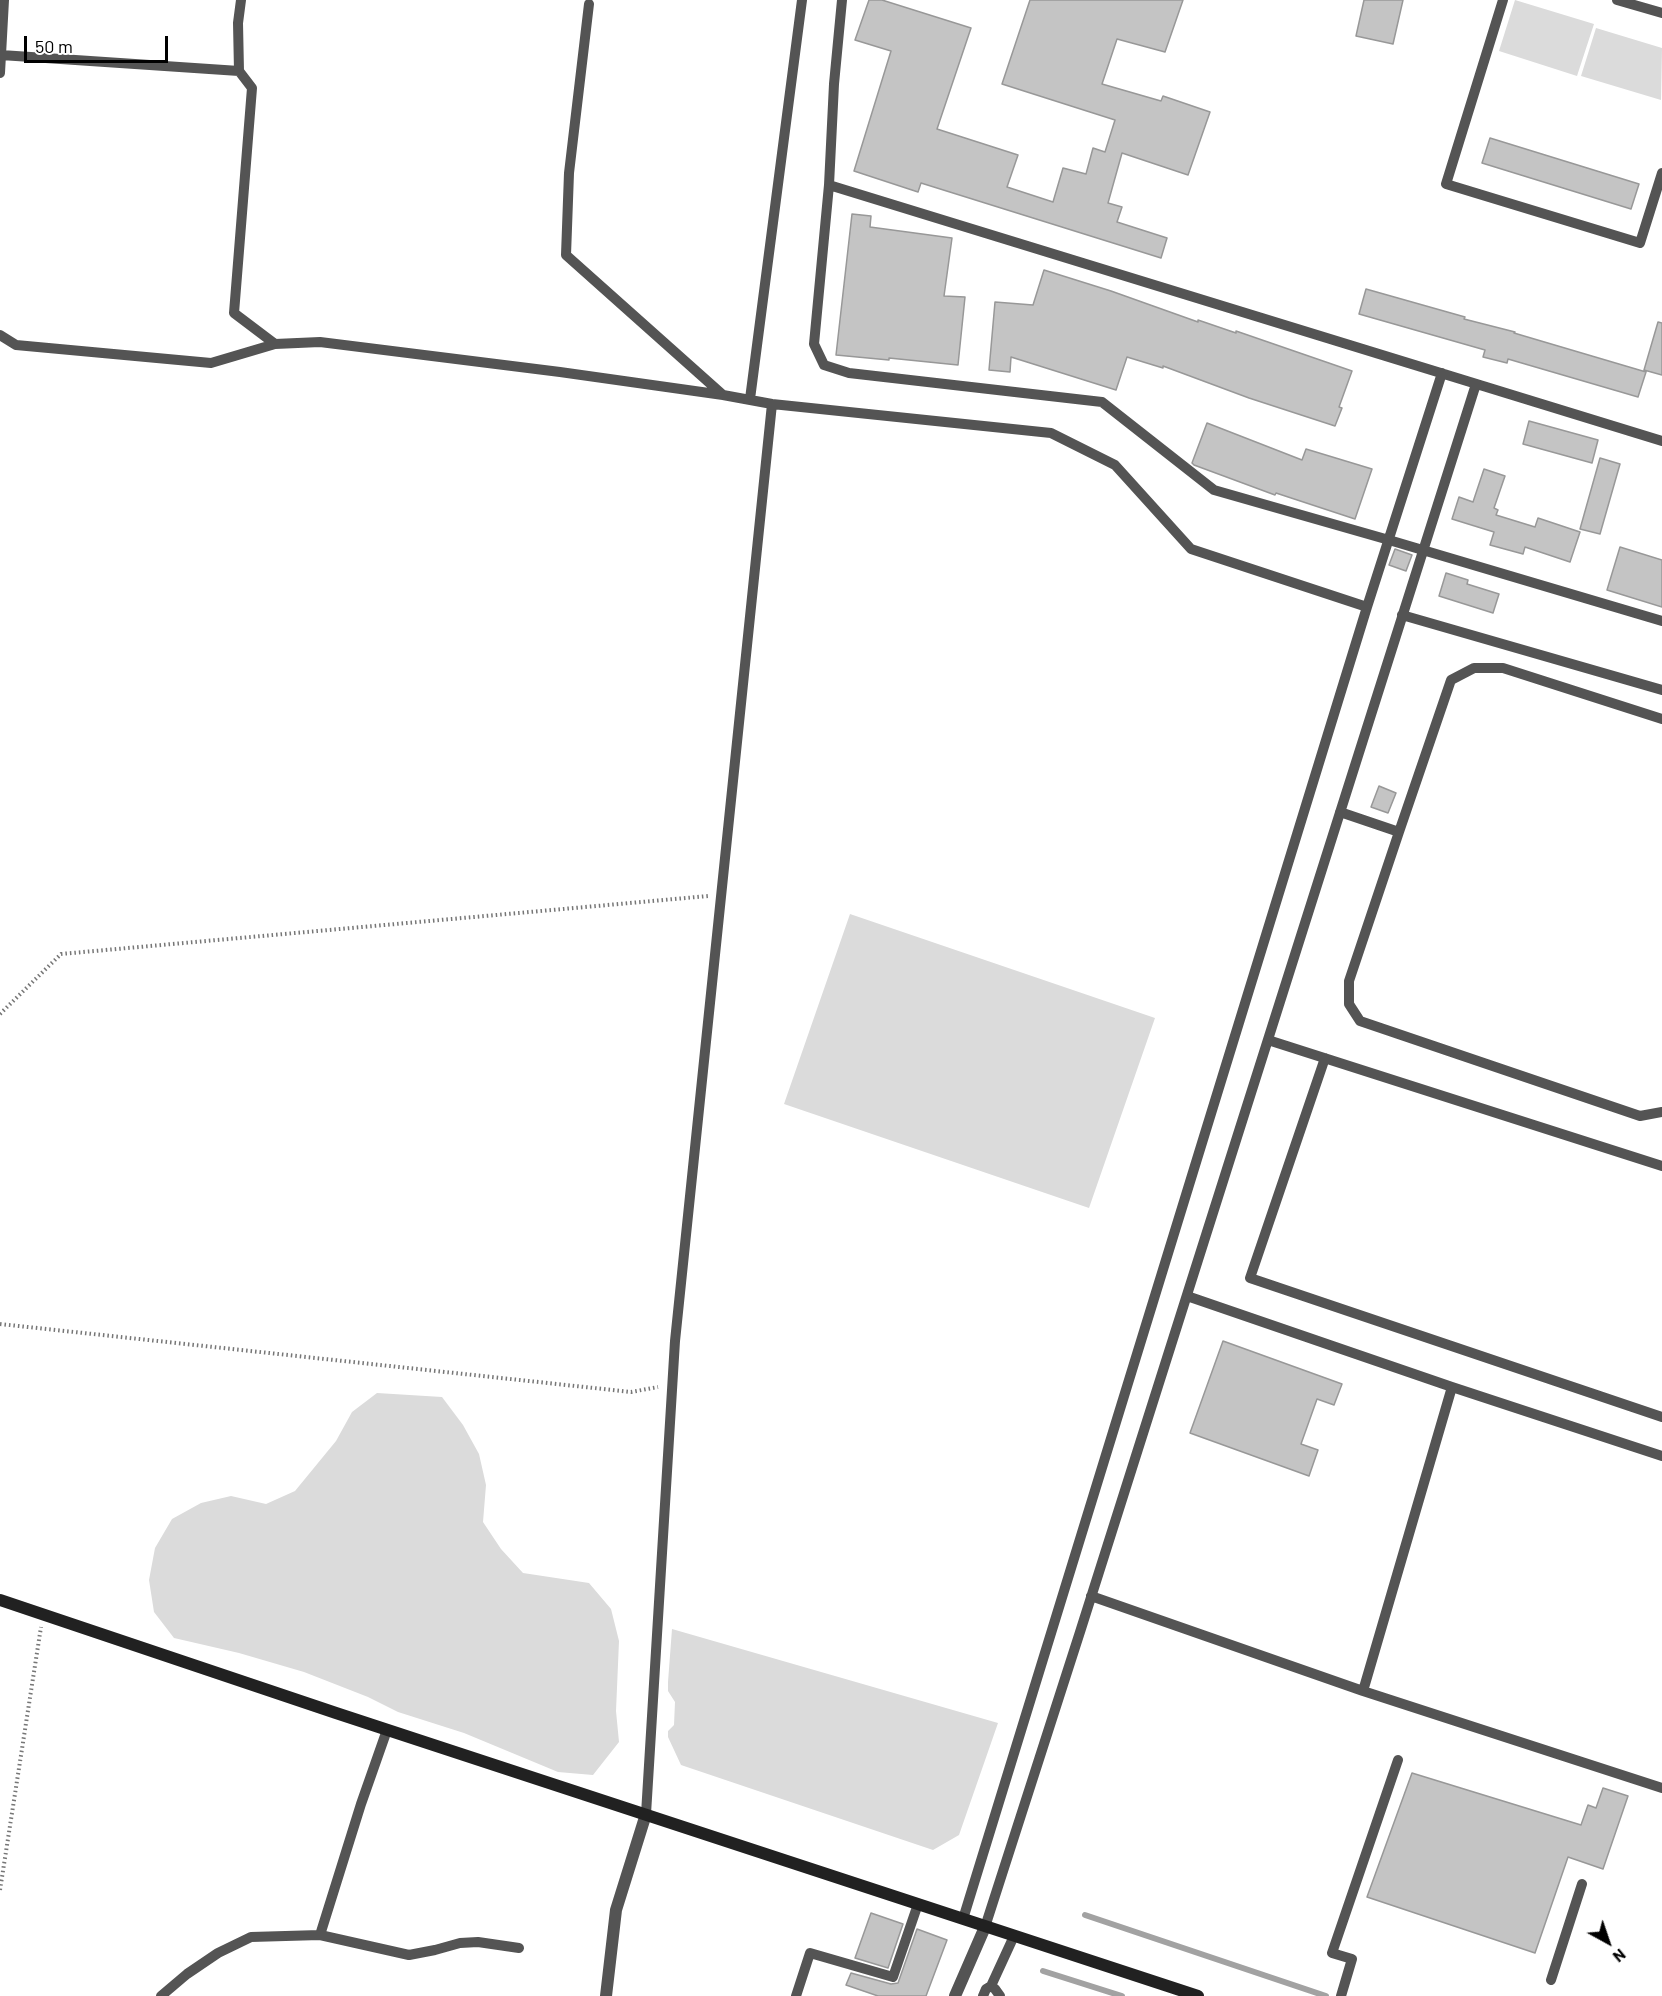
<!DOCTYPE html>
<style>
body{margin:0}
#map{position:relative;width:1662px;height:1996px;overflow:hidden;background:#fff;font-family:Barlow,sans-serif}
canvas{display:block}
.north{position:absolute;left:1578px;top:1912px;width:60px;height:60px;-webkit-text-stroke:4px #fff;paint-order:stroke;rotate:140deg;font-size:16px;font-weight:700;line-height:24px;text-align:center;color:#000}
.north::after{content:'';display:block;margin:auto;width:21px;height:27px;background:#000;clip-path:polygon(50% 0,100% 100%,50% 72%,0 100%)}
.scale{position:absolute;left:24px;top:36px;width:144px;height:27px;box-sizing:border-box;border:3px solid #000;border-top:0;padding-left:8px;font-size:18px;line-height:21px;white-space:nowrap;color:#000;-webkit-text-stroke:4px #fff;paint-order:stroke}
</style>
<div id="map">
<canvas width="1662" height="1996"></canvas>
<div class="north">N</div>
<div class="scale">50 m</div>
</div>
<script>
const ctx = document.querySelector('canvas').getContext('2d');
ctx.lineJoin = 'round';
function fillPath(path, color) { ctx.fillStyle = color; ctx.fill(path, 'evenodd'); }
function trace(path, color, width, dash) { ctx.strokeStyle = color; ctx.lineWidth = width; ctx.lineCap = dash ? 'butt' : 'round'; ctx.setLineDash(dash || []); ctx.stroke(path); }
fillPath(new Path2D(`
 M1515,0L1594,24L1577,76L1499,51Z
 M1596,28L1662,48L1661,100L1581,76Z
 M850,914L1155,1018L1089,1208L784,1104Z
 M377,1393L442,1397L463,1425L479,1454L486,1485L483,1522L501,1549L523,1573L589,1583L611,1609L619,1641L616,1711L619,1742L593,1775L558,1772L464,1733L398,1712L368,1697L304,1672L239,1653L174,1638L154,1612L149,1580L155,1548L172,1519L201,1503L231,1496L266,1504L295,1491L336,1441L352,1412Z
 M672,1629L998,1723L959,1835L933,1850L681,1765L668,1737V1731L674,1725L675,1702L668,1691V1682Z`), '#dbdbdb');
trace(new Path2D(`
 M1085,1915L1326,1996
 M1043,1971L1122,1996`), '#a2a2a2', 6);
const building = new Path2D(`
 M869,0H882L971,28L937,129L1018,155L1007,187L1053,202L1063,168L1086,174L1093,148L1105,152L1115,120L1002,84L1030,0H1183L1165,52L1117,39L1102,84L1161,101L1163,96L1210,112L1188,175L1122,153L1108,203L1122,207L1117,222L1167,238L1161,258L921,183L918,192L854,171L891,51L855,40Z
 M1364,0H1403L1393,44L1356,36Z
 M1490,138L1639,184L1631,209L1482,163Z
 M852,214L871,216L870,227L952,238L944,296L965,297L958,365L889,358V360L836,355Z
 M1044,270L1111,291L1198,322V320L1236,333V331L1352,371L1339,407L1342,408L1335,426L1249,398L1163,366V368L1127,357L1116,390L1011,357L1010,372L989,370L995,302L1033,305Z
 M1366,289L1465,317L1464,319L1515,332L1514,333L1646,372L1638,397L1508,359L1507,363L1483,357L1485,350L1359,314Z
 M1658,322L1662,323V375L1644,370Z
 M1529,421L1598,440L1592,463L1523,444Z
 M1207,423L1302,460L1306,449L1372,469L1355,519L1276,493L1275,495L1194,465L1192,463Z
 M1600,458L1620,464L1600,534L1580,529Z
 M1484,469L1505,476L1494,508L1498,510L1496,515L1535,527L1538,518L1580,532L1570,562L1525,547L1523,554L1490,545L1494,532L1452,519L1459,497L1473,502Z
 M1620,547L1662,560V607L1607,590Z
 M1395,549L1412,555L1406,571L1389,565Z
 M1446,573L1468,580L1467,584L1499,594L1493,613L1439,596Z
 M1379,786L1396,793L1388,813L1371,807Z
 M1223,1341L1342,1384L1334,1405L1317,1399L1301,1444L1318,1450L1309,1476L1190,1433Z
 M1412,1773L1581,1825L1588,1805L1596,1808L1603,1788L1628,1796L1603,1869L1568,1857L1535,1953L1367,1897Z
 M871,1913L903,1924L888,1968L855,1958Z
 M917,1929L947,1940L926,1996H878L846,1985L851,1973L891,1984L898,1983Z`);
fillPath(building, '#c4c4c4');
trace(building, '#989898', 1.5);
trace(new Path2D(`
 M0,1014L61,954L708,896
 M0,1324L631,1392L658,1387
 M0,1890L41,1627`), '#767676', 4, [1.5, 3]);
trace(new Path2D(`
 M241,0L238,23L239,71L252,88L234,313L275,344
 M842,0L834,84L829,185L814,344L824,365L849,373L1102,402L1214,490L1389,540L1662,621
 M1503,0L1446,184L1640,243L1662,173
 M1617,0L1662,13
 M589,4L569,173L566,255L723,395L772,404L1051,433L1115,465L1191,549L1367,607
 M1,55L239,71
 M0,73L4,0
 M829,185L1662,441
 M0,335L16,345L211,363L275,344L320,342L560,372L723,395
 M750,399L802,0
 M1402,615L1662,690
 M1340,812L1399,832L1349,981V1004L1360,1021L1640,1116L1662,1112
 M1399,832L1451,680L1474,668H1503L1662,719
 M1268,1040L1662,1166
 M1325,1058L1250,1278L1662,1417
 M1187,1296L1452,1387L1662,1456
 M1091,1596L1363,1691L1662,1788
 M1363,1691L1452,1387
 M387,1730L361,1804L320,1935L409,1955L435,1950L460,1943L478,1942L519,1948
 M646,1814L675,1341L772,404
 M963,1919L1367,607L1442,373
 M985,1927L1080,1632L1476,384
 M1551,1980L1582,1884
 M991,1986L995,1989L1000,1996
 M161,1996L187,1974L218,1953L251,1937L320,1935
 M796,1996L810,1953L893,1977L918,1904
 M983,1996L986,1989L991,1986L1014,1936
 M1341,1996L1352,1959L1332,1953L1398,1760`), '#545454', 10);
trace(new Path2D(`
 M606,1996L616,1910L646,1814
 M955,1996L985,1927`), '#545454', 12);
trace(new Path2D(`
 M0,1600L336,1713L1198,1996`), '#212121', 12);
</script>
